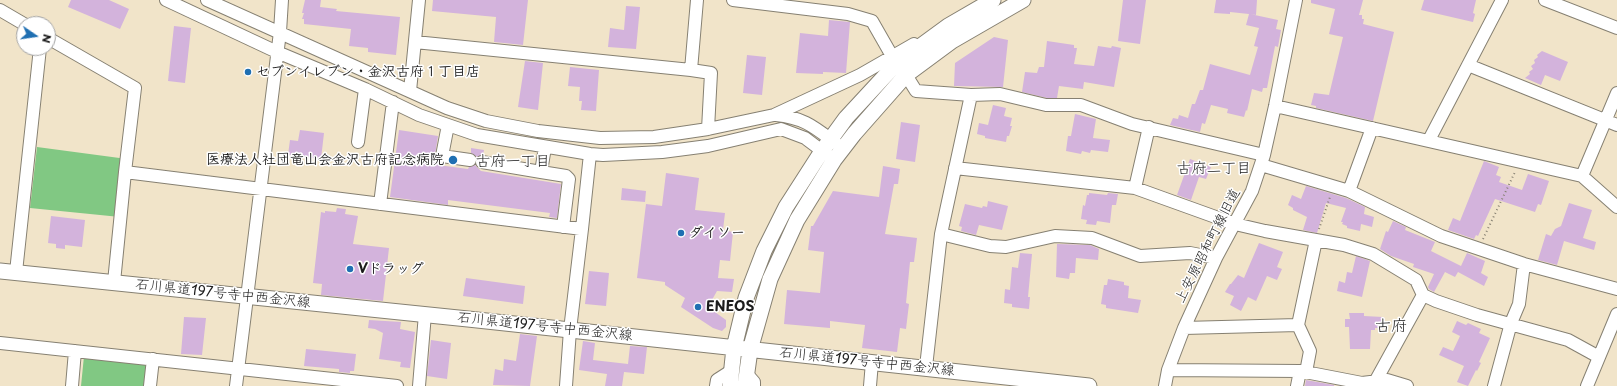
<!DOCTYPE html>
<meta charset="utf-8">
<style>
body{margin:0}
#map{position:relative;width:1617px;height:386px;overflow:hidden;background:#f1e4c9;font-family:"Playpen Sans",sans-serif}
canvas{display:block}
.north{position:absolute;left:16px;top:16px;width:40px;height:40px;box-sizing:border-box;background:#fff;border:1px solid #a4a4a4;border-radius:50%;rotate:103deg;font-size:11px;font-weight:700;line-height:16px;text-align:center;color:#1c1c1c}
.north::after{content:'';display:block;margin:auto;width:14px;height:18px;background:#1f6fb2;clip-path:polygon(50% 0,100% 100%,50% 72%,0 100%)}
</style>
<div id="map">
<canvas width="1617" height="386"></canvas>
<div class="north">N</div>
</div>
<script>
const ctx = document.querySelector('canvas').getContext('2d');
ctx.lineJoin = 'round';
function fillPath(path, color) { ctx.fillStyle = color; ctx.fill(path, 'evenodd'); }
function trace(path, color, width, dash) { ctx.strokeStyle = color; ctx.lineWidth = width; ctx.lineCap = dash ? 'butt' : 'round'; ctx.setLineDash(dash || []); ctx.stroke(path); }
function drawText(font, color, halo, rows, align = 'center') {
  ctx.font = font + ' "Playpen Sans","Klee One",sans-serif'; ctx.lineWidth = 3; ctx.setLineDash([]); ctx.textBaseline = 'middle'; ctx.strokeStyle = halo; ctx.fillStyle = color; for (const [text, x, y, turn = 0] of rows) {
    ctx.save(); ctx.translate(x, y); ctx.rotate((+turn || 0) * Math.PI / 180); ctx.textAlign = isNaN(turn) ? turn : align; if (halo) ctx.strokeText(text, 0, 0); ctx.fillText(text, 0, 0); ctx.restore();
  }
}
fillPath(new Path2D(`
 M37,147L127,159L120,217L30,208Z
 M84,356L153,365L151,386H81Z`), '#81c883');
fillPath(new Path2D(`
 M71,0H109L129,9L120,29L68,7Z
 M305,0H321L320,7L337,9L336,11L400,17L396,55L368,52V48L349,46L351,29L304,24V19H302L304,13H302Z
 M433,0H528L523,45L494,42L496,17L432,11Z
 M1123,0H1146L1140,44L1118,41Z
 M1216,0H1257L1256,15L1250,14L1278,20L1276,29L1281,30L1278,47L1275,46L1267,88H1263L1262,92L1252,89L1247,111L1246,110L1244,117L1227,113L1228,109L1211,105L1205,124L1202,123L1200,132L1170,125L1173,118L1178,119L1179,115L1188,118L1192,104H1195L1200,90H1203L1210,64L1250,75L1258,47L1254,46L1259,28L1246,25L1249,14L1230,12V14L1214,13Z
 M1311,0H1363L1359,15H1362V19H1364L1363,24L1394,32L1373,121L1316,108V106L1311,105L1314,93L1329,95L1343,37L1329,34L1335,9L1311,3Z
 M1424,0H1476L1473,13L1475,14L1473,22L1421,10Z
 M626,6L640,7L636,49L608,47L610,28L624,30Z
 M829,20L850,22L846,73L823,72V74L796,73L800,33L828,36Z
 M174,26L191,28L185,83L168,81Z
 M994,37L1008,40L1003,87L954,86L955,63Z
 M1047,41L1074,45V48H1077L1074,64L1094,66L1098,46L1111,48L1112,46L1121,48L1114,87L1084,82L1083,89L1059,86L1057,98H1047L1022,92L1025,72L1037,73L1039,67H1044Z
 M1542,51L1568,62L1560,81L1545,75L1541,85L1525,78L1530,74L1529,72L1533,69L1531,66L1535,63L1534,60L1538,57L1537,55Z
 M747,55L766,57L762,95L743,93Z
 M525,61L543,63L538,110L518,107Z
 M570,67L599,70L596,111L581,110L582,101H579L580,87L568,86Z
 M993,105L1006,108L1004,116L1012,118L1010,126H1012L1009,136H1007L1006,142L985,138V136L977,134L979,123L988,125Z
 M1075,114L1096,119L1093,138L1110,140L1108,152L1091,150L1090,153L1082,151L1081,154L1066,151L1068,136H1071Z
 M901,122L920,125L915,162L896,159Z
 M300,130L324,133L321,159L288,155L290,140L298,141Z
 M399,130L438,136L435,155V159L438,162V165L468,169L469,167L475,165L481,171L561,184L557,218L549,217L550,213L448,200V205L390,197Z
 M471,148L484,150L483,155L477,157L471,153Z
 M1190,159L1211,167L1206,179L1199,177L1191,200L1177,195Z
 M1484,161L1499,167L1496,175L1501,177L1499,182L1522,190L1528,174L1549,181L1541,205L1538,204L1535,212L1495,199L1478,236L1476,235L1474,239L1448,230L1453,218L1460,221Z
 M883,166L900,169L898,184H894L885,234L917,238L914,262H910L906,303L909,304L906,329L900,328L897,352L862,348L865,325L830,321V328L784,324L787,290L820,293L824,252L808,250L811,226H813L833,191L879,197Z
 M666,173L699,178L695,210L725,213L723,230L733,232L730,261L720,260L718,278L734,279L732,292L717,291L708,307L726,320V327L722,331L713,328L681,307L685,298L665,285V282L637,278L646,204L662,206Z
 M1306,186L1346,198L1365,207L1364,214L1374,217L1372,227L1361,224L1360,231L1347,228V226L1342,224L1343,222H1341L1346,208L1326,203L1317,233L1303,230L1307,217L1293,210V208L1288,205L1292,195L1301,199Z
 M622,188L646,191L645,202L621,200Z
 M1089,193L1107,195L1108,193L1118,194L1116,205H1112L1110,223L1097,221L1096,225L1086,224L1087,220L1081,219L1083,205L1085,206L1087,195H1089Z
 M988,201L1008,206L1002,230L979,225L976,235L961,231L962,227L959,226L965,204L982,208L983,206L987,207Z
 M1569,203L1592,210L1583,238L1596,242L1594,250L1564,241L1557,265L1538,260L1546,234L1551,236L1555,229L1561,226Z
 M337,208L346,209L345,214L358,216L353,244L389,248L383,301L321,295L322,284L313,283L321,212L325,213V211L336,212Z
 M51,216L85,220L82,247L65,245V249L56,248V244L48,243Z
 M1393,221L1406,227L1405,230L1435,242L1431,251L1461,266L1467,253L1485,261L1481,273L1488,277L1484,286L1458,272L1455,277L1445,272L1434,292L1429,289L1428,287L1434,274L1413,267L1414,264L1391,256L1380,249L1386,231L1388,232Z
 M1259,243L1283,252L1277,267L1282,269L1277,280L1267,276L1256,301L1248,297L1241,311L1230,305L1234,296L1225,292L1230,284H1231L1238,275L1244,278Z
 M1057,244L1090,245L1099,249L1098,260L1076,258L1075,273H1070L1069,279L1056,277Z
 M1020,253L1032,254L1028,297H1030L1029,309L1012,307V304L1004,303L1005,289L1010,290L1012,267L1018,268Z
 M1356,256L1370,261L1362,297L1337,291L1339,281L1345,283L1347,272L1352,273Z
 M589,271L609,273L606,306L585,304Z
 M466,278L525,286L523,304L463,296Z
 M1108,279L1124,282V285L1129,286L1128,298L1141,300L1138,313L1106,308V305L1101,304L1104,285H1107Z
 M1349,313H1364V316L1383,317V328H1375V330H1371L1370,349H1350L1349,327H1345V319H1350Z
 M184,317L206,318L202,355L181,354Z
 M369,320L401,322L400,329L415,332L410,368L400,367L401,362L379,359L383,333L375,329L368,328Z
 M1457,321L1466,325L1468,323L1481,329L1479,333L1490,338L1479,362L1481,363L1477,371L1476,370L1468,386L1457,382L1464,366L1439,355L1443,347L1453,351L1460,336L1452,332Z
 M520,334L537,336L530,386L493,385L495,369L503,371L504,359L516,361Z
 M431,340L451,343L447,379L427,376Z
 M583,341L595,343L593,360L628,364L630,346L647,347L644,374L624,372L622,386H605L607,374L579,370Z
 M306,349L356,354L354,371H350V373L339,372V369L304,366Z
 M1306,380L1334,385V386H1305Z`), '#d3b3dc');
const minor = new Path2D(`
 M166,0L277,52L365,89L419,115L477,135L590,154L603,155L662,152L708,146L781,129L805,138L829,156
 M207,0L447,108L486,121L538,131L600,138L654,137L708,129L774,115L860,75L914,44
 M733,0L848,14L872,21L892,56L906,75L916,91L971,95L1000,94L1046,105H1081L1132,124L1264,155
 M1545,0L1617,28
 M0,10L24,24
 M48,38L135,88L125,172L582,229L590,154
 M415,42L691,70L697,0
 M1468,65L1617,125
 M691,70L711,73L708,129
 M410,91L419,0
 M1275,106L1582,176L1617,207
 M776,115C805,118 814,127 837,144
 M448,125L442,156L470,160
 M1429,140L1502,0
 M358,142L365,89
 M482,162L541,172L545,147
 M1261,165L1349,191L1441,236L1524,264L1617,289
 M955,168L1135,188L1235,224L1265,231L1344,245L1373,254L1416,280L1423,295L1436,301L1477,315L1568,340L1599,357
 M541,172L566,176L569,179L563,227
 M1582,176L1617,93
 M1135,188L1149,127
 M1349,191L1372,128
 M380,204L393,102
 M941,234L990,246L1006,247L1055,236L1092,238L1140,256L1190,253L1216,258
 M16,272L40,48
 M114,282L125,172
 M1184,328L1298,325
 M0,343L397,386
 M926,367L941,234L971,95
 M1168,370L1300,371L1362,383L1387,380L1407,386
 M1306,372L1310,351L1298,325L1316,240
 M747,374L754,382V386
 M1375,382L1423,295
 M72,386L75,351
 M150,386L153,359
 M236,386L280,32L282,0
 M419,386L425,314
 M566,386L570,330L582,229
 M716,386L717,380L731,371
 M870,386L872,362
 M1165,386L1168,370L1184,328L1216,258L1252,191L1264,155L1275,106L1296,0
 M1297,386L1300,371
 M1494,386L1511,323L1519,304L1524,264
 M1587,386L1617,314`);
const major = new Path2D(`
 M0,271L468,319L1089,386
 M730,386L734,348L746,298L764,251L786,207L822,151L846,118L896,64L948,26L993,0
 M745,386L750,350L770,279L797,220L834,160L854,134L906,75L952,41L1023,0`);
trace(minor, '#868072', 14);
trace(major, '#868072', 17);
trace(new Path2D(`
 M1319,229L1330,197
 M1483,239L1515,172`), '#868072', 2, [1, 3]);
trace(minor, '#fff', 12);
trace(major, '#fff', 15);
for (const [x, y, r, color] of [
 [248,72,4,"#1f6fb2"],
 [453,160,5,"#1f6fb2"],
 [681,233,4,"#1f6fb2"],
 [350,269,4,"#1f6fb2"],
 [698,307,4,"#1f6fb2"]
]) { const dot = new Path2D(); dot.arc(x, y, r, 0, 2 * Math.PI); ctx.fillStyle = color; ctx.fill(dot); trace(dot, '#fff', 1.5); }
drawText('bold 14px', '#1c1c1c', '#fff', [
 ["セブンイレブン・金沢古府１丁目店",256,72],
 ["医療法人社団竜山会金沢古府記念病院",444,160,"right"],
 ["ダイソー",689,233],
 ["Vドラッグ",358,269],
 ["ENEOS",706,307]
], 'left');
drawText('14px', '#1c1c1c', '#fff', [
 ["上安原昭和町線旧道",1208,246,-63],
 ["石川県道197号寺中西金沢線",223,294,6],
 ["石川県道197号寺中西金沢線",545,327,6],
 ["石川県道197号寺中西金沢線",867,362,6]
]);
drawText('15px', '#1c1c1c', '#fff', [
 ["古府一丁目",513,162],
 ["古府二丁目",1214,169]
]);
drawText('16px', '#1c1c1c', '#fff', [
 ["古府",1391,327]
]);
</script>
